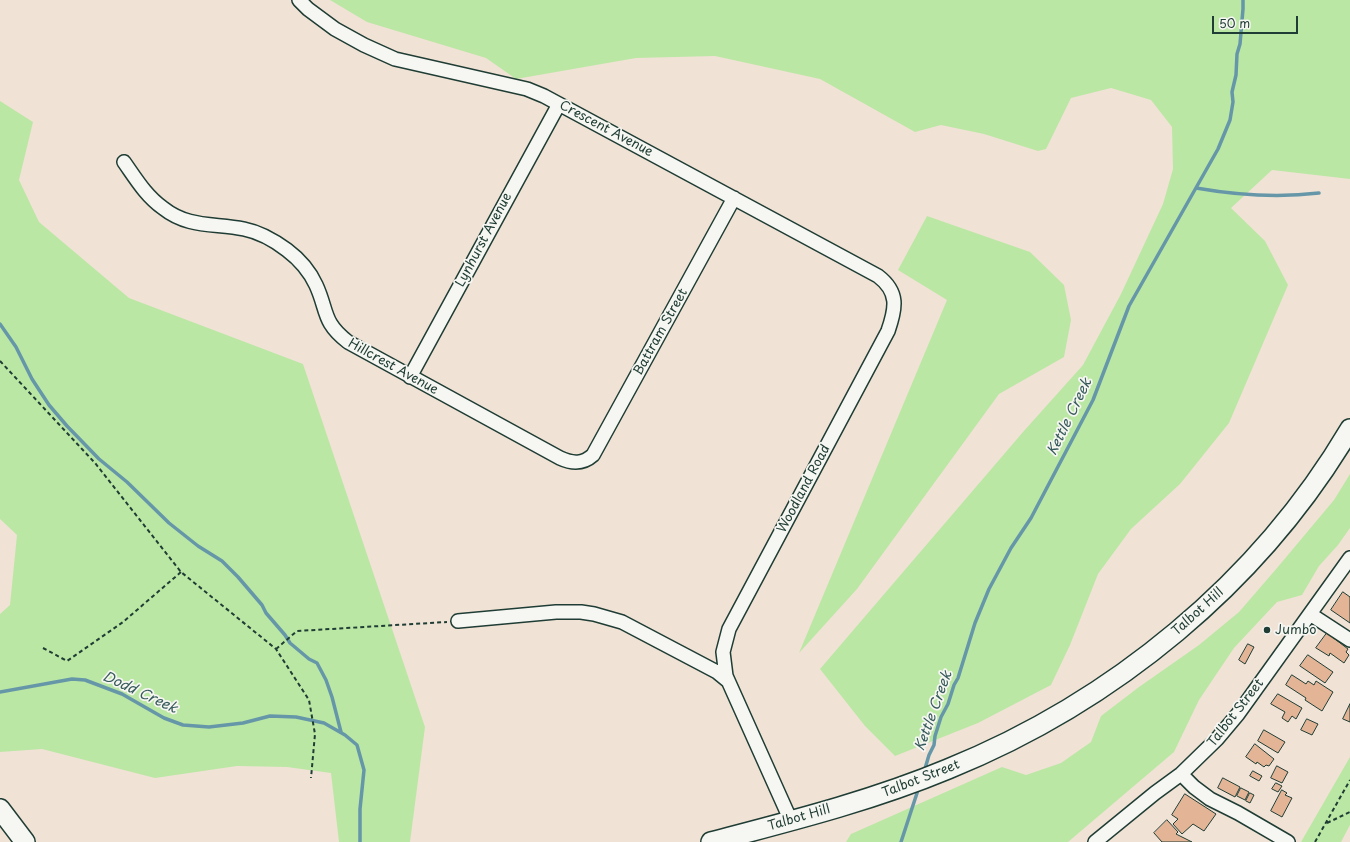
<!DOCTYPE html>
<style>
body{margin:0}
#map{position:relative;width:1350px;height:842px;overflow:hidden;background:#f1e2d6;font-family:"Playpen Sans",sans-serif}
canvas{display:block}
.scale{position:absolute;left:1212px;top:16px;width:86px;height:18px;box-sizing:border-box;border:2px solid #1f3d34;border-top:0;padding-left:5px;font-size:12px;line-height:14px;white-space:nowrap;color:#1f3d34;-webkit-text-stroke:3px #f6f6f2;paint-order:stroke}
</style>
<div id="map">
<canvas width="1350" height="842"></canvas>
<div class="scale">50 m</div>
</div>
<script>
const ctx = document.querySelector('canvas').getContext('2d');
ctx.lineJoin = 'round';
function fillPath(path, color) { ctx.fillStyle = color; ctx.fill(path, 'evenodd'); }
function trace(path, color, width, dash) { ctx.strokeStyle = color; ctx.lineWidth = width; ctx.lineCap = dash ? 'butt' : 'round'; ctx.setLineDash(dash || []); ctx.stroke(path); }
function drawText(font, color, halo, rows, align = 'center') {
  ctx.font = font + ' "Playpen Sans",sans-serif'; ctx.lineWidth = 3.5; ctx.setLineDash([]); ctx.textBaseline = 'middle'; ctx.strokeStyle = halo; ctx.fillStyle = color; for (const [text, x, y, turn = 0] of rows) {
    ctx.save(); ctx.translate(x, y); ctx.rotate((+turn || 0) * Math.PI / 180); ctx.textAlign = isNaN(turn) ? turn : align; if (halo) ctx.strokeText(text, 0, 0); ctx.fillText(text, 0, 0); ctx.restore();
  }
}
fillPath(new Path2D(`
 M330,0H1350V179L1272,170L1231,208L1265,241L1288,285L1229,423L1180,484L1131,529L1098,574L1070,645L1051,685L978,723L895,756L865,726L820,669L1023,432L1083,365L1121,294L1163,204L1173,169L1172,127L1151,100L1111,88L1071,98L1046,149L1038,151L984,134L941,125L915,132L820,79L715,56L636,58L516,79L486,58L367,22Z
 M0,101L33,122L19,180L39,222L129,298L303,364L425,727L410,842H339L331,773L287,767L237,766L155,778L42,749L0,752V614L10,605L17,535L0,519Z
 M927,216L1030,252L1064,285L1071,320L1064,357L999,394L857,589L799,653L947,300L898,270Z
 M1350,474V528L1338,545L1319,566L1302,595L1277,602L1234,648L1199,700L1174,752L1068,842H846L851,834L1002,767L1026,775L1061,763L1091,742L1101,716L1139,687L1199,645L1239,612L1277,568L1334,500Z
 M1350,757V825L1341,842H1301Z`), '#bbe7a4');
trace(new Path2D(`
 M1196,188C1236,195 1278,198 1319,193
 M0,324L16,347L32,379L49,405L67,426L99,459L127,482L169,523L198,546L222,561L238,577L262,605L266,613L285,635L290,643L309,659L317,663L326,680L332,697L341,732
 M0,692L72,679L85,680L122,694L164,718L183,725L209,727L243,723L270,716L296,717L324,723L345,735L357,745L364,770L360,809V842
 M924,772L929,755L934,745L935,736L941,717L948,704L954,685L958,678L975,623L989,589L1011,548L1031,518L1093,400L1129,306L1218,149L1230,120L1233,102L1232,92L1236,75L1237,54L1240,44L1243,9V0
 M901,842L919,787`), '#6697a9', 3.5);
const building = new Path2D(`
 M1343,592L1350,597V623L1331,610Z
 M1327,633L1348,649L1346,652L1349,655L1344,663L1330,653L1329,656L1316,648Z
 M1248,644L1254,647L1245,664L1239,660Z
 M1308,655L1333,672L1325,683L1300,666Z
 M1292,675L1306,684L1308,681L1314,685L1316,681L1333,692L1322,711L1305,700L1306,698L1286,685Z
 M1278,694L1302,708L1296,719L1292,716L1288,722L1282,718L1285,712L1271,704Z
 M1350,704V722L1343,719Z
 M1307,719L1318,724L1312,735L1301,730Z
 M1264,730L1285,742L1278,753L1258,741Z
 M1255,744L1274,759L1269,766L1266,765L1264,767L1257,762L1256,764L1246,757Z
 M1277,766L1288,772L1282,783L1271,778Z
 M1253,771L1262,776L1259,781L1250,776Z
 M1223,778L1240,787L1235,797L1218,788Z
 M1276,783L1282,786L1278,792L1272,789Z
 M1241,788L1249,792L1245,800L1237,796Z
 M1282,790L1287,793L1285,795L1292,798L1282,817L1271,811Z
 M1250,793L1254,795L1250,803L1246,801Z
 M1185,794L1216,814L1204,831L1193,824L1182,834L1173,824L1178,819L1172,815Z
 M1167,820L1178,832L1176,834L1192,842H1162L1154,833Z`);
fillPath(building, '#e4b496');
trace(building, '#1f3d34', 1);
const minor = new Path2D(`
 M299,0L308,9L335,29L364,45L395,59L527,89L544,96L878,276C899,292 896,308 888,331L729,629L723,652L726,676L791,821
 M124,162C136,179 146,196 163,208C188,228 214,223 244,229C259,232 275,241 287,250C299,259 310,272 316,285C328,311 322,322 348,342L560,458C573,464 583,464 593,455L734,198
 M410,377L559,104
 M1310,614L1350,640
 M458,621L556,612H581L594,614L622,622L717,672L728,681
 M1181,774L1194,787L1210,799L1238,813L1288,842
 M1095,842L1155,793L1181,774L1217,739L1238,714L1350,558`);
const secondary = new Path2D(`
 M0,809L25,842
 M711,842C791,821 871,801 948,769C1113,702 1259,583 1350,429`);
trace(minor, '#1f3d34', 16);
trace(secondary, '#1f3d34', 22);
trace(new Path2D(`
 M0,361L95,463L181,572L276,649L309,700L315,734L311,778
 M43,648L67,661L123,622L181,572
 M276,649L297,631L447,622
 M1327,823L1350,812
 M1315,842L1350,780`), '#1f3d34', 2, [4, 3]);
trace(minor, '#f6f6f2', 13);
trace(secondary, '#f6f6f2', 19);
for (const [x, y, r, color] of [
 [1267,630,4,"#1f3d34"]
]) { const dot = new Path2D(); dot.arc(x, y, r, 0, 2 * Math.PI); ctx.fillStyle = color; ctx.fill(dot); trace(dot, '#f6f6f2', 1.5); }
drawText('13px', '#1f3d34', '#f6f6f2', [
 ["Crescent Avenue",606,129,28],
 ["Lynhurst Avenue",484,240,-62],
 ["Battram Street",661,332,-61],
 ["Hillcrest Avenue",393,367,29],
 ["Woodland Road",804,489,-62],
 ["Talbot Hill",1198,612,-42],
 ["Talbot Street",1236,713,-52],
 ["Talbot Street",921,779,-21],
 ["Talbot Hill",799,818,-16]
]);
drawText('13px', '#1f3d34', '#f6f6f2', [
 ["Jumbo",1275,630]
], 'left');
drawText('italic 14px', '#375b5b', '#f6f6f2', [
 ["Kettle Creek",1070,417,-64],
 ["Dodd Creek",140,693,25],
 ["Kettle Creek",934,711,-70]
]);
</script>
